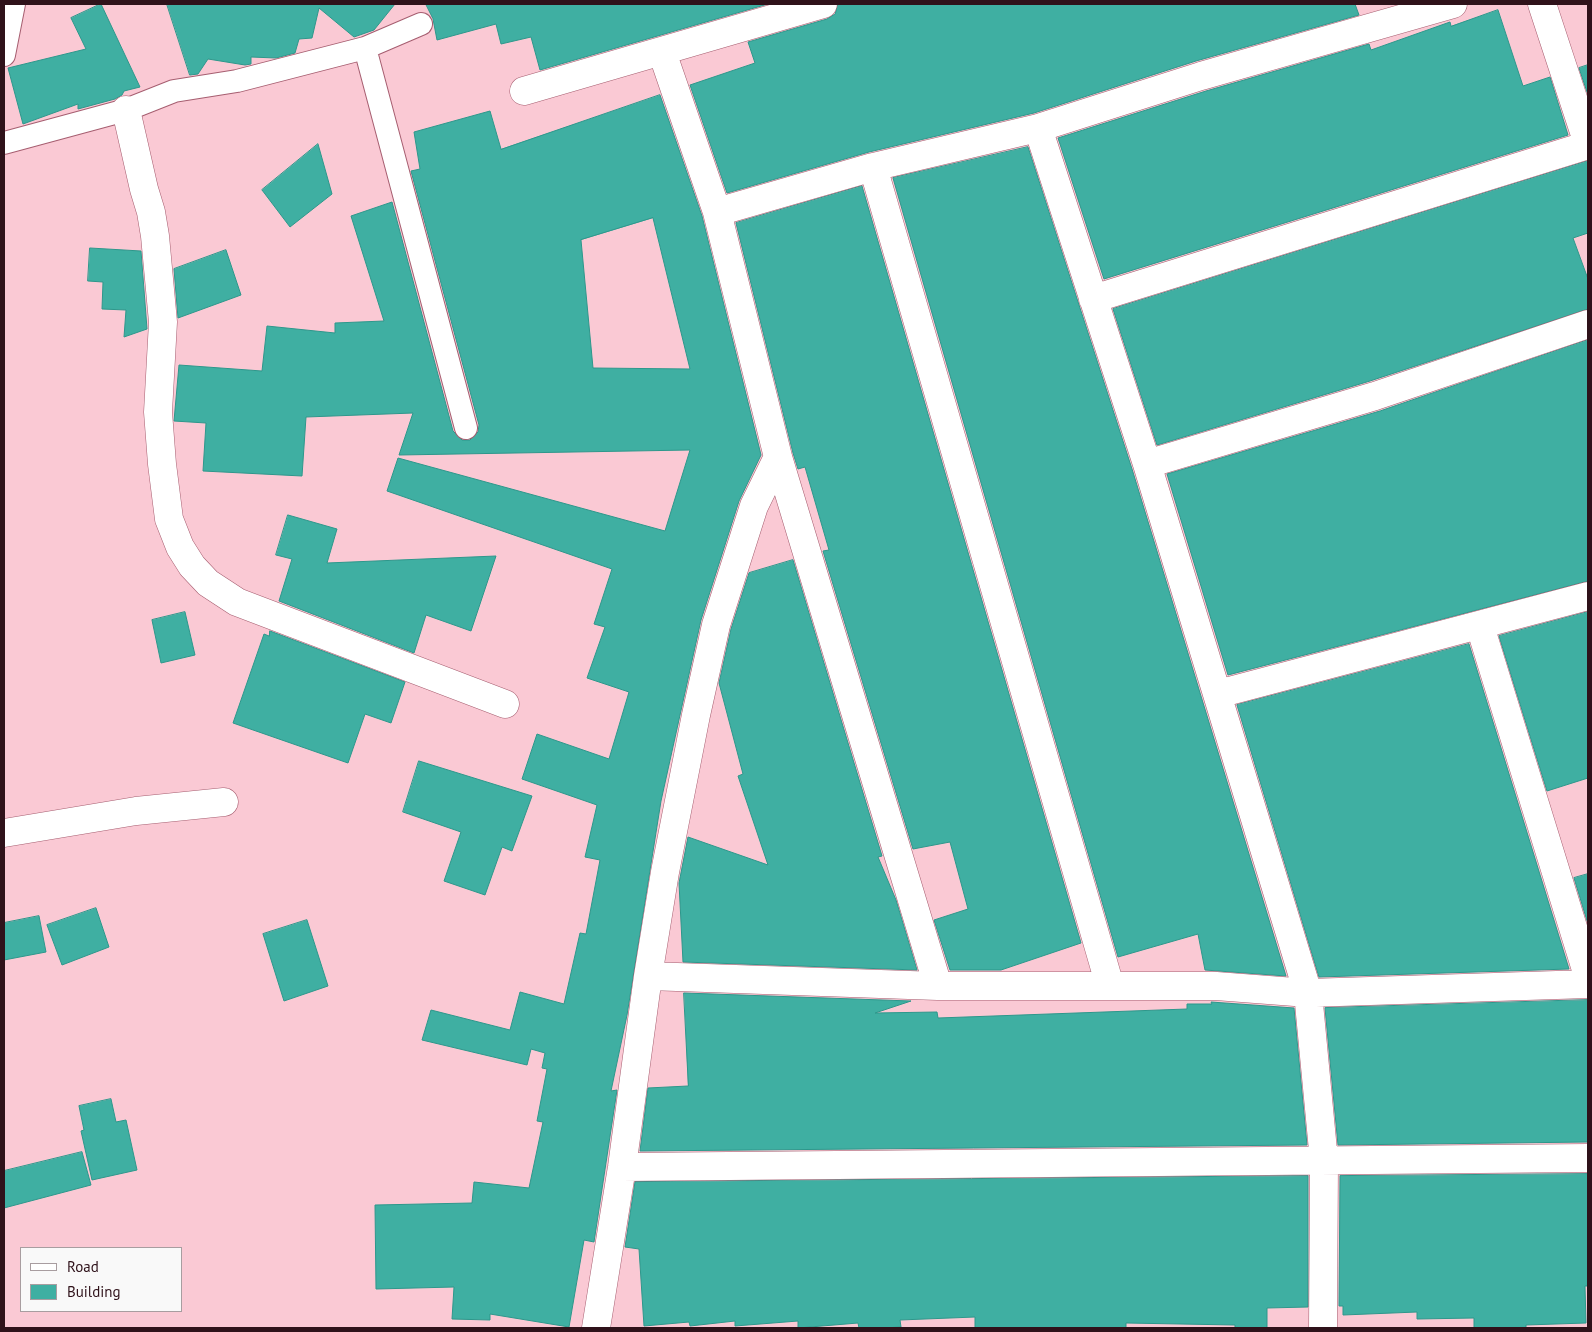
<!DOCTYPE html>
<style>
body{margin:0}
#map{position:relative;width:1592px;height:1332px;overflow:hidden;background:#fac9d4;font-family:"PT Sans",sans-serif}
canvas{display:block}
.frame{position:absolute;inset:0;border:5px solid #2f121a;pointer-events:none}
.legend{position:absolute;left:20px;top:1247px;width:162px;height:65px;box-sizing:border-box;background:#f9f9f9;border:1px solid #a89da0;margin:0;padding:6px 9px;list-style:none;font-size:15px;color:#2f121a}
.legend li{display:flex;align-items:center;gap:10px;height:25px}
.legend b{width:25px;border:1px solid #a89da0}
</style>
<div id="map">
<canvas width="1592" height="1332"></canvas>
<div class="frame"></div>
<ul class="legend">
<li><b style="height:6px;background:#fff"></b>Road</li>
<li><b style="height:14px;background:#3fafa2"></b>Building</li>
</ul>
</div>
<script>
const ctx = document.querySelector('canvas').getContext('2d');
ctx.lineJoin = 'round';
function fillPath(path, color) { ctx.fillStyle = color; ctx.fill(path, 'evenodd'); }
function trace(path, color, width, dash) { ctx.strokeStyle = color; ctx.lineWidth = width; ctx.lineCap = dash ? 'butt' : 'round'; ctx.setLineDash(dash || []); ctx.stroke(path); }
const building = new Path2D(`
 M101,4L140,87L124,91L122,95L115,99L78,109V104L23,124L8,68L86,49L71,18Z
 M167,4H395L374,30L354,37L319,8L312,38L299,39L295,53L276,58L251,57V64L245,65L208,59L198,74L190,75Z
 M426,4H768L540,70L531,37L501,44L496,24L437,40L433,19Z
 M838,4H1355L1359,15L1196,61L1034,113L869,152L727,193L690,85L755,63L748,42L827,19L835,14Z
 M1498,10L1523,86L1550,77L1568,135L1104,279L1058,138L1206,91L1369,44L1371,50L1450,22L1451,26Z
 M1588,65V95L1579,68Z
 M660,95L702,216L761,455L739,501L701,620L661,801L627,1015L611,1091L617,1090L594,1242L584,1240L569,1327L490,1314V1320L452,1319L454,1287L376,1289L375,1205L472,1203L474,1182L529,1188L543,1122L537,1121L547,1069L542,1068L545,1053L531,1049L527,1065L422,1040L431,1010L510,1030L520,992L564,1004L580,933L586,934L600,860L585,857L597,805L522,779L537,734L609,759L629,692L587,678L605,627L594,624L612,569L387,491L398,458L665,531L690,450L399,455L413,413L306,417L302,476L203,471L206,423L174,421L179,365L262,371L267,326L335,333V323L384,321L351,216L392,202L453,431L462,440H470L478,432L479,425L411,171L420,169L414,132L490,111L501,149ZM653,218L690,369L593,368L581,240Z
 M318,144L332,194L290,227L262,190Z
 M1028,147L1132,469L1286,976L1205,970L1198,934L1118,957L893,178Z
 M1588,161V233L1573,238L1588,279V309L1370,381L1157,445L1113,309Z
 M862,186L1081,943L1001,970H950L934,920L968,909L950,842L913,849L823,551L829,550L805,467L798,469L793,453L736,223Z
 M90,248L141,251L147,329L124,337L126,310L102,309L103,282L88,281Z
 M226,250L241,295L178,318L174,269Z
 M1588,340V581L1228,675L1167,474L1380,411Z
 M288,515L337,529L327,563L496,556L471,631L426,615L414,653L279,601L292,559L276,555Z
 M793,560L882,856L878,857L896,900L917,970L683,962L679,883L688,837L768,865L738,776L743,774L719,683L731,629L749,573Z
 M185,612L195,655L161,663L152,620Z
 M1588,612V778L1547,791L1499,636Z
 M270,631L405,682L391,723L365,714L348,763L233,723L264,634L269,636Z
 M1469,644L1569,969L1319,977L1237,705Z
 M419,761L532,796L512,851L502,847L485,895L444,881L461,832L403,812Z
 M1588,874V924L1574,878Z
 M96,908L109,947L62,965L47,925Z
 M39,916L46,952L4,960V923Z
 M307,920L328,986L284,1001L263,934Z
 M684,993L911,1001L875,1013L937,1012L938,1018L1187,1009V1004H1212L1211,1002L1294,1008L1307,1145L640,1151L648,1088L688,1086Z
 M1588,1000V1142L1338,1145L1325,1008Z
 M111,1099L116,1122L126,1120L137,1170L92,1180L81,1131L84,1130L79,1106Z
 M82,1152L91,1185L4,1208V1171Z
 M1588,1174V1286H1585L1586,1323L1526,1325V1328H1474V1318L1417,1319V1312L1343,1315V1306H1339L1340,1176Z
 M1308,1176V1307L1267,1308V1328H1235V1325L1126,1323V1328H975V1317L900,1320L901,1327L884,1328H859L858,1323L798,1328V1321L735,1326V1321L690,1326L689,1322L644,1326L639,1249L625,1247L635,1182Z`);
fillPath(building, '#3fafa2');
trace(building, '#2d978b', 1);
const service = new Path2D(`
 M365,48L466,428
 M4,55L14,4
 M4,143L126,110L174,91L237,81L365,48L421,24`);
const minor = new Path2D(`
 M1542,4L1588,144
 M524,91L823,4
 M126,110L144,189L151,212L155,236L163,322L158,412L162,464L169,519L180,547L192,566L208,583L237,602L505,704
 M1038,128L1147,464L1308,993L1324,1161L1323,1328
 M873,167L1110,986
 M717,212L873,167L1038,128L1201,76L1453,4
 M1093,299L1588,145
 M778,457L938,986
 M1147,464L1375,396L1588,324
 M1480,626L1588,976
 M1218,694L1588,596
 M4,833L136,811L224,802
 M648,976L938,986H1216L1308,993L1588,984
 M622,1167L1588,1158
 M596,1328L622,1167L648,976L665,872L696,715L716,625L754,506L778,457L717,212L662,52`);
trace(service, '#a65e70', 24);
trace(minor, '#a65e70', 29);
trace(service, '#fff', 22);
trace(minor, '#fff', 28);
</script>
